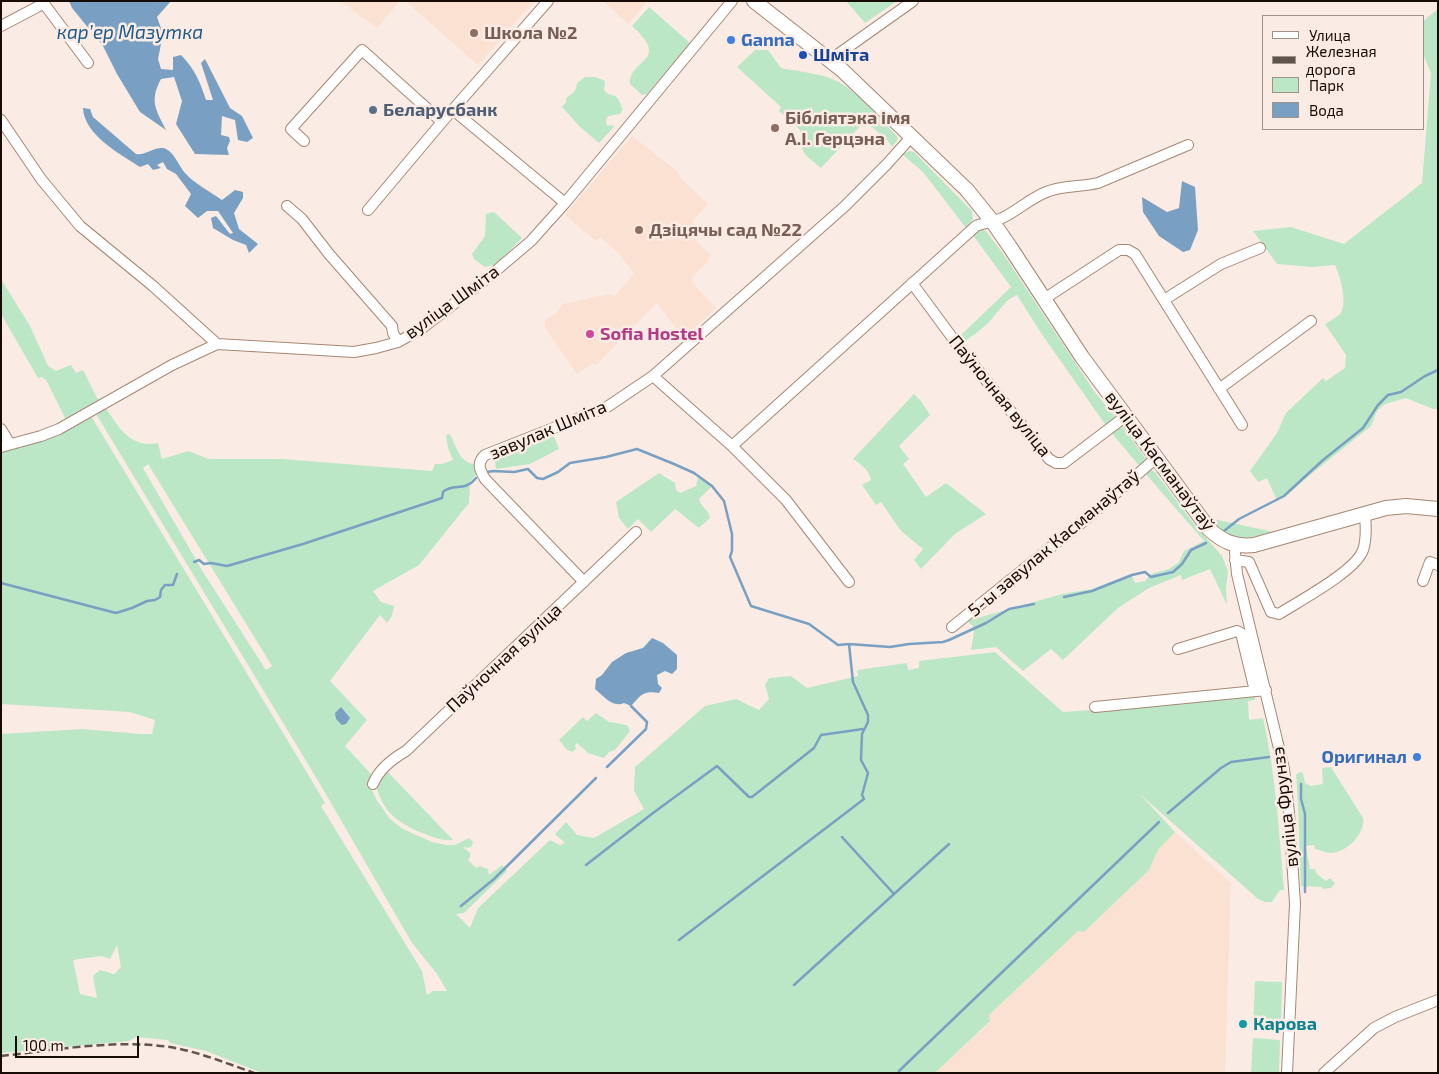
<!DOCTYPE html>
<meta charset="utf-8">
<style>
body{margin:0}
#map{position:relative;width:1439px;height:1074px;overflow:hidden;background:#faece4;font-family:"Exo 2",sans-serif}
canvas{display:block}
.frame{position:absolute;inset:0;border:2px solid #160b05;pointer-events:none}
.legend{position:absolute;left:1262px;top:15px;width:162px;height:115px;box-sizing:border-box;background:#faece4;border:1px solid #9f928b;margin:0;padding:6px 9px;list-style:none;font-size:15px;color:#160b05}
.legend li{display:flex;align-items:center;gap:10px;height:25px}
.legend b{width:25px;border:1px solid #9f928b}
.scale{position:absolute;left:15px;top:1036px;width:124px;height:22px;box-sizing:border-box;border:2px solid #160b05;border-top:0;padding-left:6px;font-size:15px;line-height:18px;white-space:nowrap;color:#160b05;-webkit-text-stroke:4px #faece4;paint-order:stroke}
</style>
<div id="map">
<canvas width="1439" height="1074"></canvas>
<div class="frame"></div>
<ul class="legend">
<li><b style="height:6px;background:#fff"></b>Улица</li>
<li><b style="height:6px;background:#60544e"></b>Железная дорога</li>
<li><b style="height:14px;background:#bce7c7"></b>Парк</li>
<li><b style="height:14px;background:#79a0c2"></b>Вода</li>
</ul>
<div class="scale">100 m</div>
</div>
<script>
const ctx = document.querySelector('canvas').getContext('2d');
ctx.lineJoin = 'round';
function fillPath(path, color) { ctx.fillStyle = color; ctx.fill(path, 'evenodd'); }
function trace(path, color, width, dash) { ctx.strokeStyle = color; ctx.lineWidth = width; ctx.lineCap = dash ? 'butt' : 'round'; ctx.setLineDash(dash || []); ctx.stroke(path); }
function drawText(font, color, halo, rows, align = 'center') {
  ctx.font = font + ' "Exo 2",sans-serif'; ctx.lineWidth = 5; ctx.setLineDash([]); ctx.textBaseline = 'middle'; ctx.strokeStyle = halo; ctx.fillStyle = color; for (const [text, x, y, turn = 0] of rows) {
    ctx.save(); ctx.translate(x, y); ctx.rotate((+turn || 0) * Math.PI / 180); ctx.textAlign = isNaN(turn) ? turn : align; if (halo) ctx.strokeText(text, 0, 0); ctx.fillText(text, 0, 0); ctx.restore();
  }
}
fillPath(new Path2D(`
 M340,1H400L377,28Z
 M405,1H534L478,65Z
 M603,1H648L628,24Z
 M632,136L677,171L681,179L708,204L693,221L697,242L711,255L708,261L692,278L693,283L716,308L690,332L678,331L657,303L596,365L593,363L577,374L545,328V320L556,313L563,304L610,294L614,297L634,273L617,252L600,237L596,241L565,215Z
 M1175,832L1231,883L1225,1073H935L990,1022L989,1015L1078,931L1084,932L1149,870L1158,850Z`), '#fae1d2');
fillPath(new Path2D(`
 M846,1H897L865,23Z
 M649,7L690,43L647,94L642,95L630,84C629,58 672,62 632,26Z
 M1438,9V409H1433L1406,398L1385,404L1377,411L1371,426L1310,475L1284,497L1277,501L1267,478L1258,482L1250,471L1277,433L1286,413L1323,378L1326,381L1345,368L1346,355L1325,324C1330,321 1335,318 1339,315C1349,305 1340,276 1335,265L1312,267L1277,264L1253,231L1291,227L1344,244L1422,183L1431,73L1423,54V21Z
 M755,50H768L781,68C800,72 822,73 839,82C861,95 879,118 897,136L898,139L892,147L888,141L865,121L821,168C803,153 801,155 800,130L779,111L781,107L737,67Z
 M585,77H596L605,81L604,90C608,95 609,94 615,96C620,99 620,105 623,109L620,114L608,116L606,120L607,126L613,125L614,127L599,143L580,127L562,107L566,102V98C573,94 576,91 577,83Z
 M910,151L914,152L972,211L973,219L966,228L923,172L902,154Z
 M494,212L522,238C512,247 499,266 485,267L474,259L472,254L485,236L486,214Z
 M978,229L986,231L1002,252L1094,391L1116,418L1107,427L1043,336L1017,295C1005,299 997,314 988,323C981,330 973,335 965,341L959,335H961L1011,287L972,234Z
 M1,279L30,326L48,366L56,371L71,365L76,373L83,370L97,398L99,399L97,402L66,420L46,380L42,377L38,378L1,314Z
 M914,394L921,401L930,415L899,446L909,459L903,464L926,497L946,483L986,514L955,534L921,569L914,560L923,549L901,531L881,502L876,505L862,485L871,480C869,470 861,464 853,459Z
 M106,408C118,427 131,449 158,443L162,459L188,451L209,459H283L432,471L435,464H442L453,460L448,448L446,435L450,434C456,446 459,462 474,464L478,473L470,481L469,503L419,565L373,591L381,602L394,606L392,616L387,623L380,615L330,681L367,720L345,746L372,775L370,785L376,799L390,819L403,829L432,842L447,845H455L469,838L473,842L472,846L468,848L465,847L464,848L470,853V857L468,860L476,868L480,866L488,869L489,875L502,865L507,871L464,913L456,914L470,928L478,908L550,840L560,845L565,843L555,834L566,822L577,835L594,838L644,809L634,791L635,767L705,706L736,699L759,710L769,699L765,685L769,678L791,676L807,688L858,676L857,670L907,663L908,670L919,668V661L995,652L1063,712L1107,709L1255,694V700L1248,701L1249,720L1263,718C1276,775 1279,832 1284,890H1280L1272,902H1265L1258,899L1140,794L1175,832L1158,850L1149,870L1084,932L1078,931L989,1015L990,1021L935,1073H262L206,1051L170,1043L168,1040L136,1037L129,1041L1,1053V734L82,729L141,734H152L155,720L130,712L1,704V450L43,441L62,433L91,416L297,756L325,803L321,806L422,971L427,995L433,991H447L437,974L412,943L317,779L96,414L97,412ZM148,464L272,666L266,670L203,572L143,468ZM117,945L121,967L114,974L100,970L93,976L97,998L80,994L73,960L101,956L110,959Z
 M1119,425L1122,426L1146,459L1147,461L1141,468L1110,431Z
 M554,436L559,449L530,464L496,469L494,456Z
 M1150,469L1155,472L1194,524L1222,556L1228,571L1226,589L1227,605L1210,569L1182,580L1181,575L1149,588L1118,608L1063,660L1051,649L1023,671L996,647L971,650L974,632L973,626L967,621L1062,594L1092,589L1131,574L1135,583L1145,581L1151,574L1169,569L1179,562L1184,551L1204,541L1144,472Z
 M659,473L675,483L676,490L680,493L696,486L698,477L712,486L699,499C701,508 708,508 710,518L699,528L675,509L651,532L638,519L628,529L619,518L616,502Z
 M1209,518L1274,532C1245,539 1231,544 1209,518Z
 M596,713L609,722L627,725L630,731L615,750L609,752L604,758L588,753L577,743L575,745L576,749L572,752L566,749L559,740L583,717L587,721Z
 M1331,767L1363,818C1366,833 1346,853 1331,853C1326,853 1320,850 1315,849L1314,845L1306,846L1310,869H1315L1317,874L1326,881L1330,878L1335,883L1331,888L1323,889L1322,887L1301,886C1299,849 1299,811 1296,774L1301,772L1303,773L1305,783L1311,786L1323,784L1322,768Z
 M386,770L453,840C443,841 436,838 427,835C401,825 383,814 376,785Z
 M1255,981L1282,982L1281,1029L1253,1028Z
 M1253,1038L1280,1040L1279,1073H1251Z`), '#bce7c7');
fillPath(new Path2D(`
 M69,1H171L157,17L163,34L158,59L161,69L173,70V57L181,55C195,69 200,82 206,100H213L201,63L205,59L230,108L242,116L253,138L247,142L238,140L235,120L222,116L221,135L229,137L230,141L227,148L229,155L195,154L176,124L182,101L174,77L161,79C149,101 156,110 166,130L140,112L117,74L103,46L72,8Z
 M83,108L90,109L93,117L136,154C145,156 153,147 163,148C174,150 179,167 186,174C194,183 212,193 222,200L235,190L243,192V198L234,213L239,229L258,244L249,253L246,245L233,240L213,228L211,218L216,216L230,234L233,233L218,211H207L198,218L185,206L191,194L176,174L167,169L163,162L157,165L161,168L153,170L148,164L140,167C120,154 84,135 83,108Z
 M1182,181L1195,187L1198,230L1190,250L1183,252L1159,236L1143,212L1142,197L1167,212L1179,208Z
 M652,638L663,643L677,655V669L672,674L665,671L657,675L658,684L662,688L659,693C643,690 641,695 631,706L624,703C613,708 603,696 595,689L596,679L602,675L612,662L626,653L643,648Z
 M341,707L350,718L346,724L342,725L336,719L335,713Z`), '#79a0c2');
trace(new Path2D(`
 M487,472L493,471L514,472L528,469L537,478L543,479L558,472L570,463L606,457L637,449L674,464L694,473L712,486L724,501L732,534V551L730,557L751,606L809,624L838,645L849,644L890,647L909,644L943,642L949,640L986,623L1009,609L1034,604
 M1224,531L1239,519L1284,496L1323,460L1363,428L1378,405L1388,395L1401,392L1425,376L1438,370
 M194,562L199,560L204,564L211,563L227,566L303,544L442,498L443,492C454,482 464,493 476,478
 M1,583L116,613L132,608L147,601L155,600L160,597L161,590L165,585H173L177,574
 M1064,597L1092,591L1132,575L1145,572L1151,577L1173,572L1182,564L1191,550L1206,543
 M607,767L646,729L647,722L631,706
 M1301,784V799L1305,814V892
 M1168,813L1221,768L1231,762L1269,757
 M842,837L894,894
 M586,865L653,813L717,766L749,797H752L814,748L821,735L863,729
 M461,906L494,879L596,778
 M679,940L864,799L862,795L868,773L861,760L862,734L868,722V715L853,682L849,644
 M794,985L949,844
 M899,1071L1159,822`), '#79a0c2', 2.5);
const minor = new Path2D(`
 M1,26L41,5H45L88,63
 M830,60L913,1
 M453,110L565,203
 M1,120L41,179L80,226L153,286L217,344L354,352L376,348L398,342L421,329L485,280L531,241L565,203L732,1
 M304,141L291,129L362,50L442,122
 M287,206L302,219L329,254L392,326L393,333L398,342
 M368,210L442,122L548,1
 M912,283L957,344L1049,459L1056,463H1064L1126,416
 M1044,299L1119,250H1128L1135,254L1242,425
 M1164,300L1221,264L1260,248
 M653,376L732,446L786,500L849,582
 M1219,389L1311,321
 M1,429L10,444
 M732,446L976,226C984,223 994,222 1002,218C1018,211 1031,197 1049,191C1064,185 1082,187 1098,183L1188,145
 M1,447L41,436L59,429L172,365L217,344
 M1236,546L1235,553L1237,574L1284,769L1289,813L1295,904L1287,1073
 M1235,560L1249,562L1271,612L1279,614C1299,601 1356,571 1363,550C1367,539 1366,526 1365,515
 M1423,581L1430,562L1438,565
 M584,582L485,479C480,470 476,463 485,455L607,407L653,376L845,206L887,164L912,136
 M952,627L1091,515L1156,458
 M1178,649L1237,631L1241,633L1255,691
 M1095,707L1266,690
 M373,784C379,769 392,759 406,751L636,532
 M1324,1073L1374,1028L1395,1017L1438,1000`);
const secondary = new Path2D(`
 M754,1L842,70L967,190L992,221L1010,247L1082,357L1209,529C1223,542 1235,547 1254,545L1386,508L1406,506L1438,509`);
trace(minor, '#a78773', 12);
trace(secondary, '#a78773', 16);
trace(minor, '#fff', 10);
trace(secondary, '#fff', 14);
trace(new Path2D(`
 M1,1056C56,1050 115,1039 170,1047C199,1052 226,1063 254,1073`), '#60544e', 2.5, [8, 4]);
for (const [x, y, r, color] of [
 [474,33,5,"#8d6e63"],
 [731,40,5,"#3f7fe0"],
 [803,55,5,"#1a4fb4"],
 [373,110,5,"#5c6f8a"],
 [775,128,5,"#8d6e63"],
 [639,230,5,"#8d6e63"],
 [590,334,5,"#d1479c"],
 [1417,757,5,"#3f7fe0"],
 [1243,1024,5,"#0f9aa8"]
]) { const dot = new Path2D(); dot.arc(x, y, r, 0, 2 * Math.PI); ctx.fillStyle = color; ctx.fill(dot); trace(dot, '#faece4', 2); }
drawText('bold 18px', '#785e54', '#faece4', [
 ["Школа №2",484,33],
 ["Бібліятэка імя",785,118],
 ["А.І. Герцэна",785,139],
 ["Дзіцячы сад №22",649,230]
], 'left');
drawText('bold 18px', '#366cbe', '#faece4', [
 ["Ganna",741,40],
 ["Оригинал",1407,757,"right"]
], 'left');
drawText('bold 18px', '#164399', '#faece4', [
 ["Шміта",813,55]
], 'left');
drawText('bold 18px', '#4e5e75', '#faece4', [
 ["Беларусбанк",383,110]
], 'left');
drawText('18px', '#160b05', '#faece4', [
 ["вуліца Шміта",452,302,-36],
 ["Паўночная вуліца",1000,396,51],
 ["завулак Шміта",548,430,-23],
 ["вуліца Касманаўтаў",1160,461,53],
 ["5-ы завулак Касманаўтаў",1054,543,-40],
 ["Паўночная вуліца",504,658,-43],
 ["вуліца Фрунзэ",1285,807,-97]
]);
drawText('bold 18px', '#b23c85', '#faece4', [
 ["Sofia Hostel",600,334]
], 'left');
drawText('bold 18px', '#0d838f', '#faece4', [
 ["Карова",1253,1024]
], 'left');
drawText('italic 19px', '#1f5b88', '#faece4', [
 ["карʼер Мазутка",130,33]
]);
</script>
